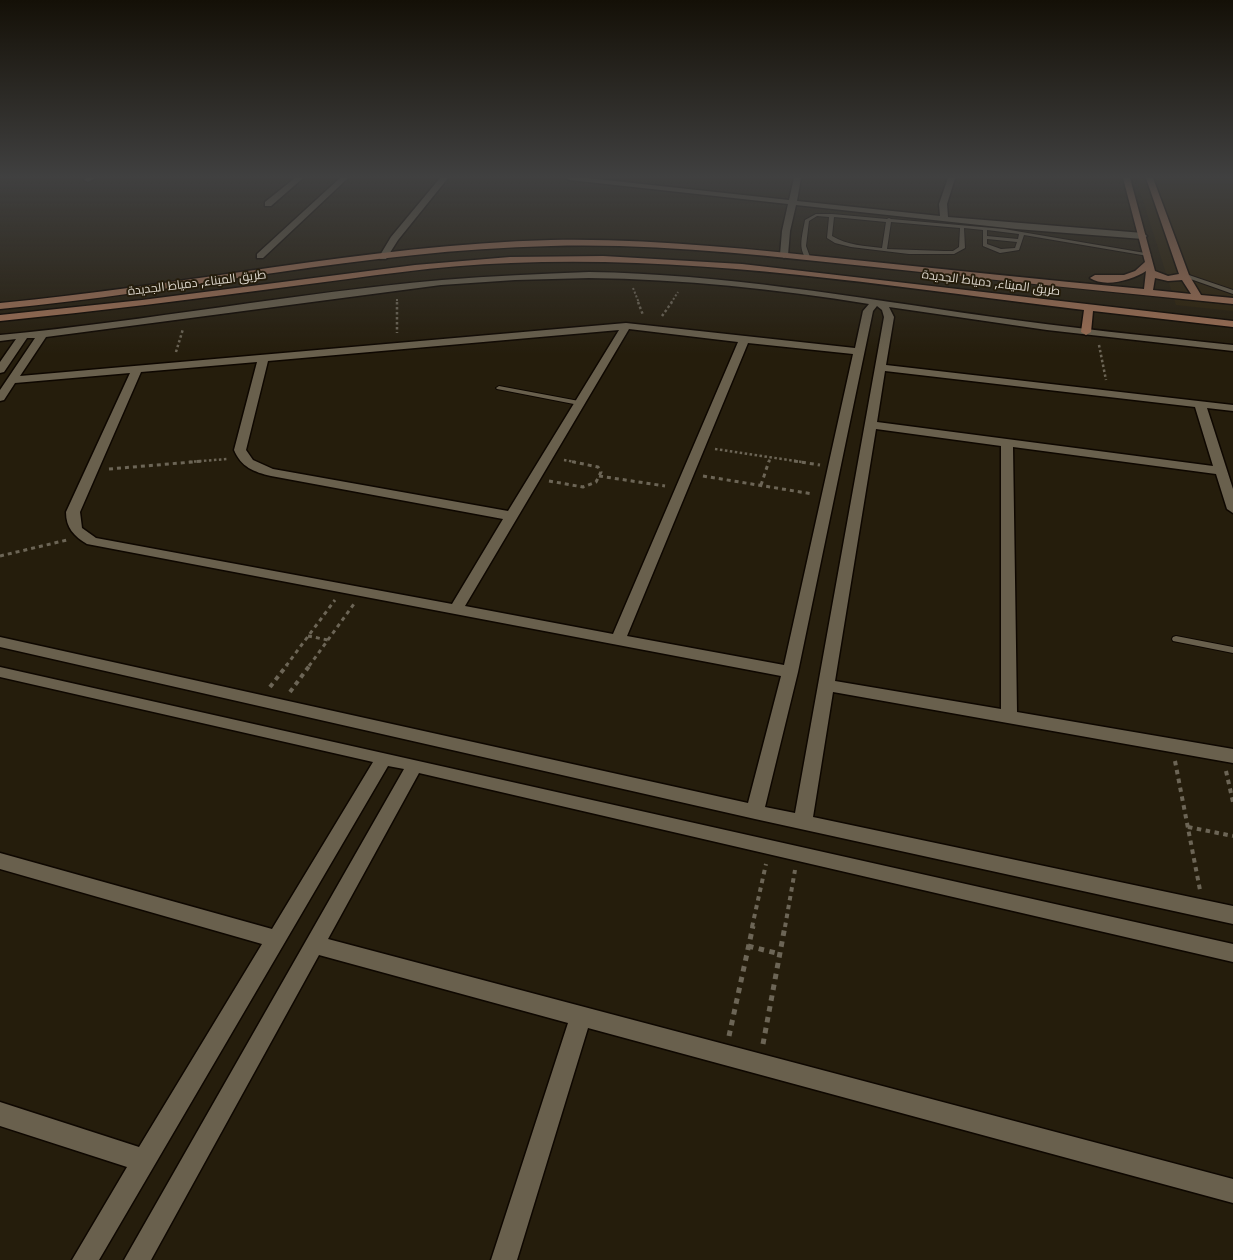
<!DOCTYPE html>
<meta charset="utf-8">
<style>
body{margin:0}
canvas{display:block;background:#251d0c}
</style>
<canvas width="1233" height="1260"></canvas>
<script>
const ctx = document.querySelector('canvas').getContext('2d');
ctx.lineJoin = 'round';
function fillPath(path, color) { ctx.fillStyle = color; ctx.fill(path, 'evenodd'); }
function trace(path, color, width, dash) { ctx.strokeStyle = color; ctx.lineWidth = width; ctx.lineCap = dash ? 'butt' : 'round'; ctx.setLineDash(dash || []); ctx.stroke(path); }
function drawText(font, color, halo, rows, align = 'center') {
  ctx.font = font + ' Inter,Cairo,sans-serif'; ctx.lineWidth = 4; ctx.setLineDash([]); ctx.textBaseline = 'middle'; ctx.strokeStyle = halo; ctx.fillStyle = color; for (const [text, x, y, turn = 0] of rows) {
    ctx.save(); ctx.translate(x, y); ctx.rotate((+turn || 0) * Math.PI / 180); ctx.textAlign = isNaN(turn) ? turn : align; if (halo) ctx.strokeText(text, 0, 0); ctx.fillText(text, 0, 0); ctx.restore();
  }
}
fillPath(new Path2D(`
 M1136,178H1233V311L1176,305Z`), '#2d220a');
const service = new Path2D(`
 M816,214H832L887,219L889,218L891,219L1004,229L1151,254L1148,256L1024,235L1019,250L1000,253L983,246V230L964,228L965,248L954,254H909L851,247L835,243L827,238L829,217L817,216L809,221L806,246L810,257L807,259C797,249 803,233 805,220ZM834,217L886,222L882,248C865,246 847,245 832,236ZM891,222L960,228L959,247L953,251H944L887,249ZM987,230L1019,234L1018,239L987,236ZM987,239L1017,242L1015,248L1001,249L987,244Z
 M1182,274H1186L1233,290V294L1182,276Z
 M499,386L579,401L582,403L579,405L497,389L496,388Z
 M1176,636L1233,647V653L1173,641L1172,639L1173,637Z`);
const minor = new Path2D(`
 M86,178H95L88,182L84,180Z
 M295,178H303L271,206H265V202Z
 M340,178H348L263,258H257V254Z
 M440,178H448L398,240L386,259H380L379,257L391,237Z
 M566,178H587L789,200L794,178H801L797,201L940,216L939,204L948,178H955L947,204L948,217L1143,233L1147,236L1143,239L1016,229L796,205L790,231L788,255L784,258L780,255L782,231L788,204L570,180Z
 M589,272C723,274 853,297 986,316C1068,328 1150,336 1233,345V351L1047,330L889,307L894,317L886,365L1233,405V411L1207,408L1233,489V513L1227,509L1216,474L1013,447L1017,712L1233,749V763L833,692L813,817L1233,906V924L755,819L0,647V637L748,803L781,676L87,544C74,536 66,528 66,512L130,373L15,383L4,400L0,401V390L35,338H27L4,372L0,373V362L16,339L0,341V335C148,321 294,293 442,280C491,276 540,274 589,272ZM589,278C683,279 776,289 869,304L863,311L855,348L626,323L20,376L46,337L441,285L515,280ZM877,306L882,310L884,317L795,813L765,807L798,672L873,311ZM629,329L738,342L613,634L465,606ZM619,330L508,511L273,469L253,460L246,450L268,361ZM748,343L853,354L784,665L627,636ZM257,362L234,450C241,467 254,472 271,476L503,519L452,604L96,538L82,528L80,512L141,372ZM885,371L1195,407L1213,466L877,422ZM876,429L1001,446V709L835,681Z
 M0,667L1233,944V962L419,773L328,939L1233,1179V1203L588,1028L517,1260H491L568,1023L319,955L151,1260H124L404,769L388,766L99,1260H72L127,1167L0,1126V1102L139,1147L262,944L0,869V853L272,929L373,762L0,677Z`);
const primary = new Path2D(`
 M1123,178H1130L1155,271L1168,276L1179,274L1146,178H1153L1189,275L1201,295L1233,298V304C1113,292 993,280 874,267C767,256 659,243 551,246C366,250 184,292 0,309V303C184,286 366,245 551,240C649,238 747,249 845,259C945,269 1044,280 1144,289L1146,271C1133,280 1104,288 1090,278L1095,275H1124L1135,271L1145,262ZM1155,278L1168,281L1182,280L1191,294L1153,290Z
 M603,256L742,264L1233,321V327L1093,311L1091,332L1086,335L1081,332L1084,310C894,287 703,255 511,263C439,265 366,277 294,286C196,299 98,311 0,321V315L142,300L415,265L510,257Z`);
trace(service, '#0e0700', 2);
trace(minor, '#0e0700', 3);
trace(primary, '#0e0700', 3);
trace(new Path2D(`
 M633,288L639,303
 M397,299V303
 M671,303L678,292`), '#6c6556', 2, [2, 2]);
trace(new Path2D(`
 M397,302V333
 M638,302L643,315
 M662,316L672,302
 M1099,345L1106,380
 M176,352L183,329
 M715,449L802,462
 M564,460L575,462
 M189,462L227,459
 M769,462L770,458`), '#6c6556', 2.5, [2.5, 2.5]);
trace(new Path2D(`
 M794,461L820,465
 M109,469L204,461
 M599,476L665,486
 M703,476L813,494
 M549,481L583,487L596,482L601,472L598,467L569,461
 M761,485L769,461
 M0,556L67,540
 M308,636L328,640
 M286,666L335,600
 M309,666L354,604`), '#6c6556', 3, [4, 4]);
trace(new Path2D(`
 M270,687L287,665
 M290,692L310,665
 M1175,761L1200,890
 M1226,771L1233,802
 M1188,827L1233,836
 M752,927L766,864
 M785,927L795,870`), '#6c6556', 4, [4.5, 4.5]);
trace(new Path2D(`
 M748,946L780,954
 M729,1036L753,926
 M763,1044L785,926`), '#6c6556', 5, [5.5, 5.5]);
fillPath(service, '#69604d');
fillPath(minor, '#69604d');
fillPath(primary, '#9d6f54');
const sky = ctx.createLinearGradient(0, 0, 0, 354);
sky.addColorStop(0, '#141007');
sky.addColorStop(0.5, '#404040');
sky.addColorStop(1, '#40404000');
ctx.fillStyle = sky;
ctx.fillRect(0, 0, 1233, 354);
drawText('12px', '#e0dad0', '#251d0c', [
 ["طريق الميناء, دمياط الجديدة",197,283,-7],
 ["طريق الميناء, دمياط الجديدة",991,283,7]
]);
</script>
